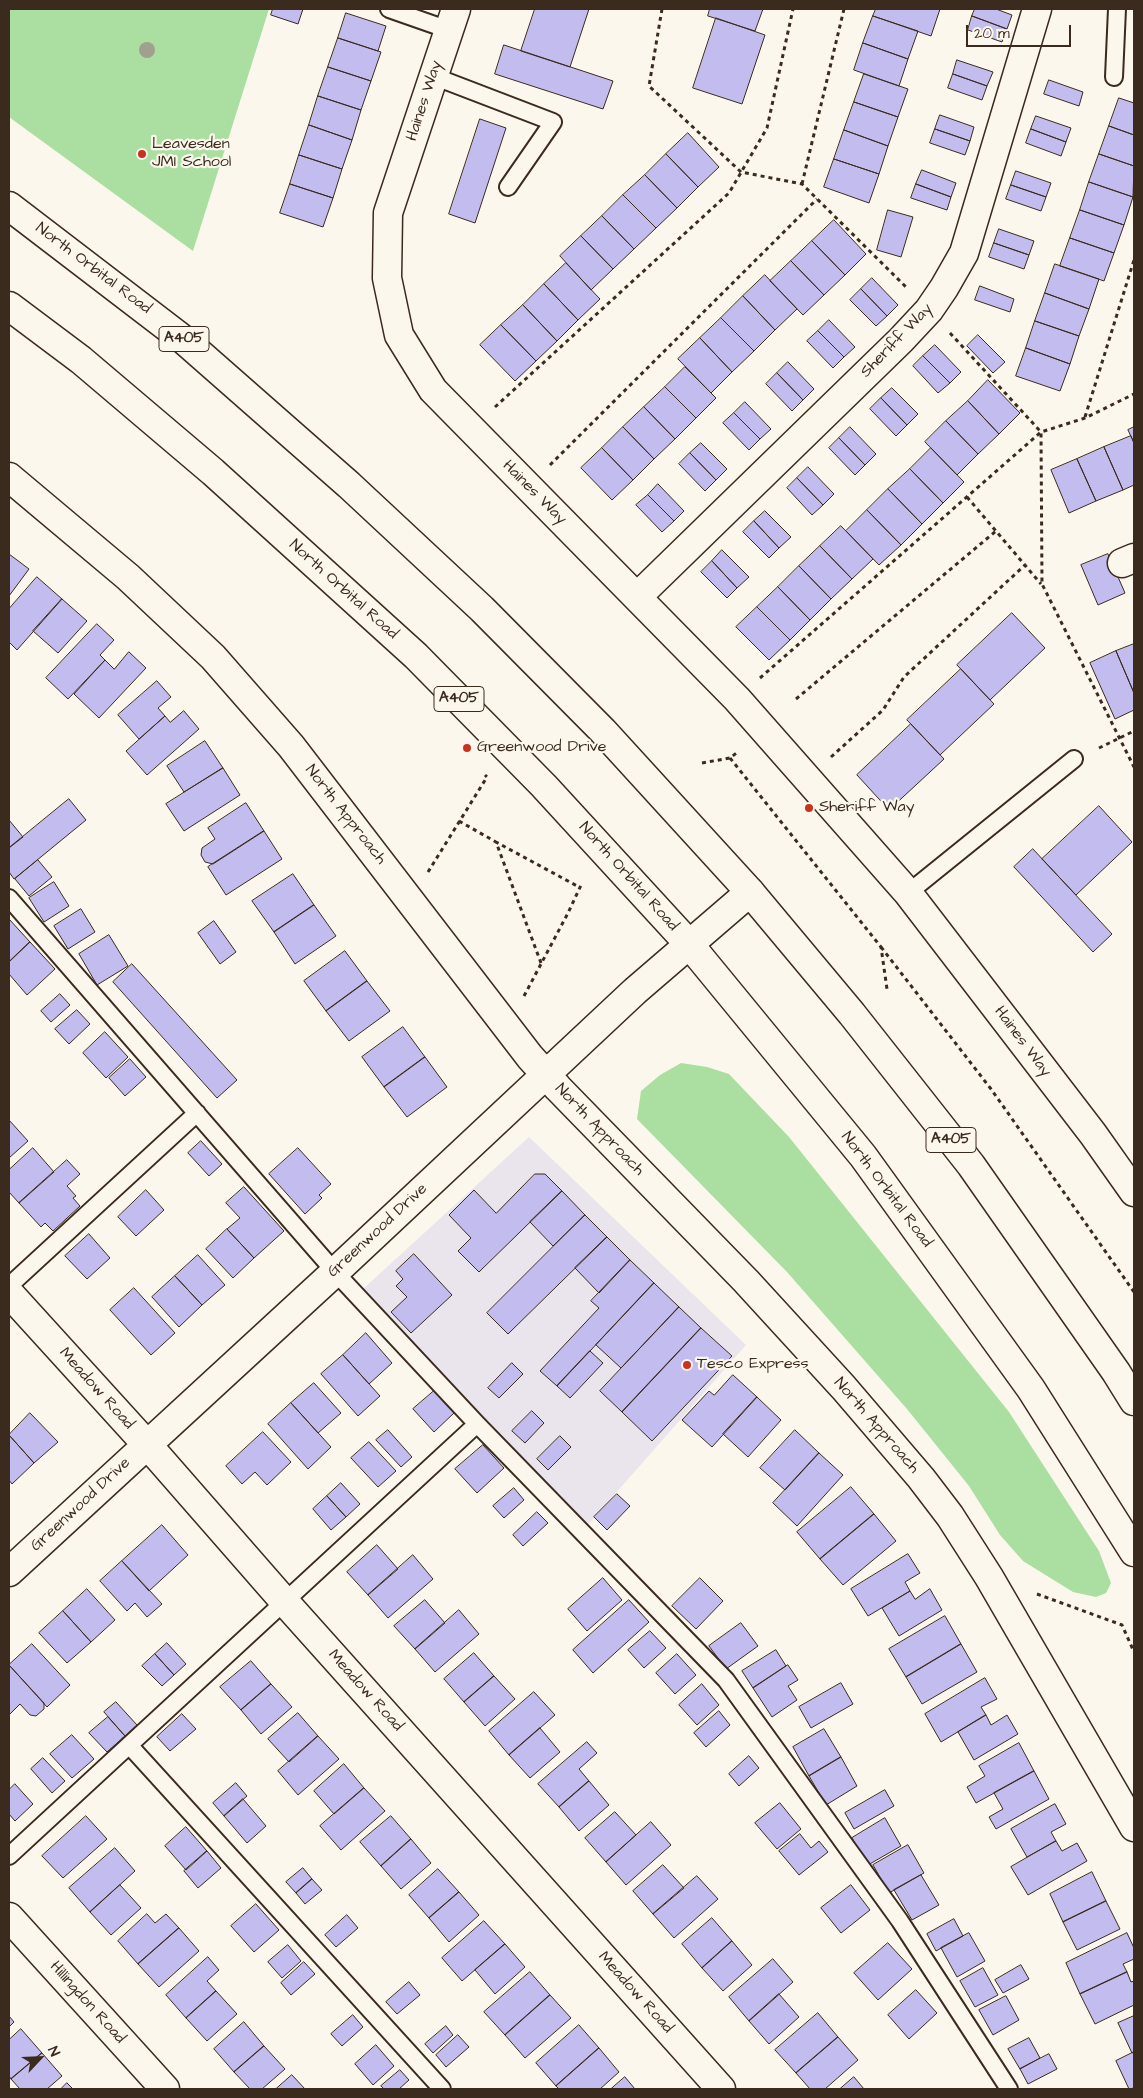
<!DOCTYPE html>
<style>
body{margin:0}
#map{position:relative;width:1143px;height:2098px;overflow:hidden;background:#fbf7ec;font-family:"Architects Daughter",sans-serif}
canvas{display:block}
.frame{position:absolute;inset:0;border:10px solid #3b2a1e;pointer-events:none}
.north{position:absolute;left:15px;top:2033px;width:50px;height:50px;-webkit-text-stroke:4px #fbf7ec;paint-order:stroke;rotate:65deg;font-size:14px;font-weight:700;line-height:20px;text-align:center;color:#3b2a1e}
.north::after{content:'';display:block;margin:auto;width:18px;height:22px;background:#3b2a1e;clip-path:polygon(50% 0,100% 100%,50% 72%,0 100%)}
.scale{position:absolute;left:966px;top:25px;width:105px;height:22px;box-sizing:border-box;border:2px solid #3b2a1e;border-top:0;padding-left:6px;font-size:15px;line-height:18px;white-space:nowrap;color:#3b2a1e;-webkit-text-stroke:4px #fbf7ec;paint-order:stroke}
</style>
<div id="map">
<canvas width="1143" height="2098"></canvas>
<div class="frame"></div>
<div class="north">N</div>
<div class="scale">20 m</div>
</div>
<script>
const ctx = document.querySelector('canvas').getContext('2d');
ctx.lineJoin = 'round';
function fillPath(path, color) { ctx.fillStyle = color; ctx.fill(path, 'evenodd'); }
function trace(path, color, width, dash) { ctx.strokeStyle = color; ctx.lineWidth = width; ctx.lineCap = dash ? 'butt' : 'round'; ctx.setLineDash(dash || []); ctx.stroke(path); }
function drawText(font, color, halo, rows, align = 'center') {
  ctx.font = font + ' "Architects Daughter",sans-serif'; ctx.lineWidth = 4.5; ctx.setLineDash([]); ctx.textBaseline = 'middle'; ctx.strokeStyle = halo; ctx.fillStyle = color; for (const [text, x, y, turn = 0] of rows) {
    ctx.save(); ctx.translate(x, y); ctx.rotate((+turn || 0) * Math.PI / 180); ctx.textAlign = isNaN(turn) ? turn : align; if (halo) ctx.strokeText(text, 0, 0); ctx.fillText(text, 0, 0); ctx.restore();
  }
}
fillPath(new Path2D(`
 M529,1137L746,1345L586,1527L363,1289Z`), '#eae5ed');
fillPath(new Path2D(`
 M9,9H269L193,251L9,117Z
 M681,1063L707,1067L729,1074L789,1137L1009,1412L1099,1551L1111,1583L1106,1593L1096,1597L1073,1592L1023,1561L1000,1535L969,1486L907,1409L787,1272L637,1119L641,1091L660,1075Z`), '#aadfa1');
const building = new Path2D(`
 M273,9H303L298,24L271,15Z
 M535,9H589L570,67L521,51Z
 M710,9H763L755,31L708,16Z
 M876,9H940L931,36L873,16Z
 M975,9H996L1012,15L1007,29L972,16Z
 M346,13L386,26L378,51L338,38Z
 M873,16L918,31L908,59L863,43Z
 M972,16L1007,29L1002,42L968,30Z
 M716,18L765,35L742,104L693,88Z
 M338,38L381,52L371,81L328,67Z
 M863,43L908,59L899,86L854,70Z
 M504,45L613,81L603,109L495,74Z
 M957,60L993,72L987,86L953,74Z
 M328,67L371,81L361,110L318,96Z
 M864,74L908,89L898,117L854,102Z
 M953,74L987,86L982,100L948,88Z
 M1049,80L1083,92L1079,106L1044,94Z
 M318,96L361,110L352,140L309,125Z
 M1119,98L1134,103V135L1109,126Z
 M854,102L898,117L888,146L844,130Z
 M940,115L974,127L970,141L935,129Z
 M1036,116L1071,128L1066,142L1031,129Z
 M480,119L506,128L475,223L449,214Z
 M309,125L352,140L342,169L299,155Z
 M1109,126L1134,135V166L1099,154Z
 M935,129L970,141L965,155L930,143Z
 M1031,129L1066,142L1061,156L1026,143Z
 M844,130L888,146L879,174L834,159Z
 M688,133L719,167L698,187L666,154Z
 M666,154L698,187L677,208L645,175Z
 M1099,154L1134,166L1133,197L1089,182Z
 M299,155L342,169L333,198L290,184Z
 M834,159L879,174L869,203L824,187Z
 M922,170L956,183L951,197L916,184Z
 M1016,171L1051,183L1046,197L1011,185Z
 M645,175L677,208L656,228L623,195Z
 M1089,182L1133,197L1124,225L1080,210Z
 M290,184L333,198L323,227L280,213Z
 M916,184L951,197L947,210L911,198Z
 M1011,185L1046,197L1041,211L1006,199Z
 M623,195L656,228L634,249L602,216Z
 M888,210L913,217L901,257L877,250Z
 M1080,210L1124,225L1114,253L1070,238Z
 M602,216L634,249L613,269L581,236Z
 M834,220L866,254L845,275L812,241Z
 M999,229L1034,241L1029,255L994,243Z
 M581,236L613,269L591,290L560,256Z
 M1070,238L1114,253L1104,281L1060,266Z
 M812,241L845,275L824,295L791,261Z
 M994,243L1029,255L1024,269L989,257Z
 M791,261L824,295L803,315L770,281Z
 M566,263L600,299L578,320L544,284Z
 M1055,264L1099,279L1089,309L1045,293Z
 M765,275L797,309L775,330L743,296Z
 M872,278L898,305L887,316L861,289Z
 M544,284L578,320L557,341L523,305Z
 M980,286L1014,299L1010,312L975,300Z
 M861,289L887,316L876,326L850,300Z
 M1045,293L1089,309L1079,336L1035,321Z
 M743,296L775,330L754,351L721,318Z
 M523,305L557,341L536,361L501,325Z
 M721,318L754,351L732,372L700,338Z
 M829,320L855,347L844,357L818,331Z
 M1035,321L1079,336L1070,364L1026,348Z
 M501,325L536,361L515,381L480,345Z
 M818,331L844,357L833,368L807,341Z
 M978,335L1005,362L993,373L967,346Z
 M700,338L732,372L711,393L678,359Z
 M935,345L961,372L950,383L923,356Z
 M1026,348L1070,364L1060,391L1016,376Z
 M923,356L950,383L938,393L913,366Z
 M788,362L814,389L803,400L777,373Z
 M685,367L716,398L696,418L665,387Z
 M777,373L803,400L792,411L766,384Z
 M988,380L1020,413L999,434L968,401Z
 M665,387L696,418L675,439L644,407Z
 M892,388L918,414L907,425L881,398Z
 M881,398L907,425L896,436L870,409Z
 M968,401L999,434L978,454L946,421Z
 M745,402L771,429L760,439L734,413Z
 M644,407L675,439L654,459L623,427Z
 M734,413L760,439L749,450L723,423Z
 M946,421L978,454L957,475L925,442Z
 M623,427L654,459L633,480L602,448Z
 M850,427L876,454L865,465L839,438Z
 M1134,427V443L1128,430Z
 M1131,436L1134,443V485L1123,490L1104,447Z
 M839,438L865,465L855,475L829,448Z
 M701,443L727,469L716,480L690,453Z
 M1104,447L1123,490L1096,501L1077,459Z
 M602,448L633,480L612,500L581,468Z
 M931,448L964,482L943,503L910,469Z
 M690,453L716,480L705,491L679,464Z
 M1077,459L1096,501L1069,513L1051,470Z
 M808,467L834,494L823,505L797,478Z
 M910,469L943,503L922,524L888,489Z
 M797,478L823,505L812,515L787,488Z
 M658,484L684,511L674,521L648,495Z
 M888,489L922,524L901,545L867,510Z
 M648,495L674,521L662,532L636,505Z
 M867,510L901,545L879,565L846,531Z
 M765,511L791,537L779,548L754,521Z
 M754,521L779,548L769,558L743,532Z
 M841,526L873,559L852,579L820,546Z
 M820,546L852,579L831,599L799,566Z
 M722,550L749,577L737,588L712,561Z
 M9,554L29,569L9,596Z
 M1108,554L1125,593L1098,605L1081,565Z
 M712,561L737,588L727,598L701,572Z
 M799,566L831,599L810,620L778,587Z
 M37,577L62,599L17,650L9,642V609Z
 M778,587L810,620L790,640L757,607Z
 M62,599L87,621L58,653L33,631Z
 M757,607L790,640L769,660L736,627Z
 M1012,613L1045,648L990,700L957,665Z
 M97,624L114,640L100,655L105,660L68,699L46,678Z
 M1134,644V693L1116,651Z
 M1116,651L1134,693V710L1115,719L1090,663Z
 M129,652L146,668L99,718L74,694L105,660L114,669Z
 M961,669L994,704L940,755L907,720Z
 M157,681L171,697L158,708L165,716L139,739L118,715Z
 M184,711L199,729L147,775L126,751L165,716L170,722Z
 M911,724L944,759L889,810L857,775Z
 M205,741L223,768L184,792L167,766Z
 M223,768L240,795L184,831L166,804Z
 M69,799L86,820L14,879L9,872V848Z
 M246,803L264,831L213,864L205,862L201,855L202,848L215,839L208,828Z
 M1099,806L1132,842L1076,895L1042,859Z
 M9,820L23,837L9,848Z
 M264,831L282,859L226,895L208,867Z
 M1033,849L1112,934L1093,952L1014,867Z
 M38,860L52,877L29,896L15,879Z
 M293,874L314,905L274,932L252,901Z
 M54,882L69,906L44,922L29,898Z
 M314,905L336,936L295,964L274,932Z
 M81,909L95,932L68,949L54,926Z
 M9,919L30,942L9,962Z
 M214,921L236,952L220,964L198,933Z
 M109,935L128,966L97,985L79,954Z
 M30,942L55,969L27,995L9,974V962Z
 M345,951L367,981L326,1011L304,981Z
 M132,964L237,1080L217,1098L113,982Z
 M367,981L390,1011L349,1041L326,1011Z
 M60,994L70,1005L51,1022L41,1011Z
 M77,1010L90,1024L69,1044L55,1029Z
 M403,1027L425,1057L384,1087L362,1057Z
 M105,1032L128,1057L106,1078L83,1053Z
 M425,1057L447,1087L407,1117L384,1087Z
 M130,1059L146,1077L125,1096L109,1078Z
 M9,1120L28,1141L9,1158Z
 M201,1141L222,1164L209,1176L188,1153Z
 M33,1148L54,1172L19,1203L9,1192V1170Z
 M298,1148L331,1184L319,1195L322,1198L305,1214L269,1174Z
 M67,1160L80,1174L67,1186L76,1196L73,1198L80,1206L53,1231L45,1223L41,1227L19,1203Z
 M535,1174H545L562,1191L479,1272L458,1251L471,1238L449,1215L474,1190L496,1213Z
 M244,1187L284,1231L254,1258L227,1229L240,1218L226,1203Z
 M146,1190L164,1210L136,1236L118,1217Z
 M562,1191L585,1215L553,1246L530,1222Z
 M585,1215L607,1237L508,1334L487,1313Z
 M227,1229L254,1258L233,1278L206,1249Z
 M89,1234L110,1258L87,1279L65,1256Z
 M607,1237L630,1260L599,1293L575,1268Z
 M414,1254L452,1295L411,1333L391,1312L407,1297L396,1286L403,1279L396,1271Z
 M198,1255L225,1285L202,1305L175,1276Z
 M630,1260L654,1283L557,1386L540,1371L599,1308L591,1301Z
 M175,1276L202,1305L179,1327L152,1297Z
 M654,1283L679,1307L621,1368L596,1345Z
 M134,1288L175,1333L151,1355L110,1310Z
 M679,1307L701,1328L622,1412L600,1391Z
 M701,1328L732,1356L652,1441L622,1412Z
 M366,1333L392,1363L369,1384L343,1355Z
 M590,1351L603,1363L570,1398L557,1386Z
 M343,1355L380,1396L358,1416L321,1374Z
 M512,1363L523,1374L499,1398L488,1388Z
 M733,1375L757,1397L712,1447L682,1420L709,1391L714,1395Z
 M314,1383L341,1413L318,1433L291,1403Z
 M434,1391L454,1413L434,1432L413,1409Z
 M757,1397L781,1420L748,1457L723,1434Z
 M291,1403L331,1447L308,1469L268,1424Z
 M532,1411L544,1423L525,1443L512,1431Z
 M30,1413L58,1442L34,1463L9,1435Z
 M388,1430L412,1457L401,1467L376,1440Z
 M795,1430L819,1453L785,1490L760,1468Z
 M263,1432L291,1462L267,1485L255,1472L242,1484L226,1466Z
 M9,1435L34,1463L12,1484L9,1480Z
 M560,1436L571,1447L548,1470L537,1459Z
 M369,1442L396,1471L378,1487L351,1458Z
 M483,1445L504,1468L477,1493L455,1469Z
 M819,1453L843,1475L797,1526L773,1503Z
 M341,1483L360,1504L346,1517L327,1496Z
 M851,1487L874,1514L820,1559L797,1532Z
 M514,1488L524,1500L504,1518L493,1506Z
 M617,1494L630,1506L607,1530L594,1517Z
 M327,1496L346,1517L331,1530L313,1509Z
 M537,1512L548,1523L523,1546L513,1535Z
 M874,1514L896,1541L843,1585L820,1559Z
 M162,1525L188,1555L149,1591L122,1561Z
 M377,1545L398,1569L368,1595L347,1572Z
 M908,1554L920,1573L905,1582L910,1591L868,1616L851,1589Z
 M413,1555L433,1579L388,1618L368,1595Z
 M122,1561L162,1604L147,1617L135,1603L127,1611L100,1581Z
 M603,1578L622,1600L587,1631L568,1609Z
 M700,1578L723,1601L696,1629L672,1606Z
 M87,1589L115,1620L91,1642L63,1611Z
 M930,1589L942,1610L899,1636L882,1608L910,1591L915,1599Z
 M425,1600L445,1623L415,1649L394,1626Z
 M629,1600L649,1622L593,1673L573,1650Z
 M459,1610L479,1634L435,1672L415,1649Z
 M63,1611L91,1642L67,1663L39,1633Z
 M945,1616L961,1644L906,1677L889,1649Z
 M741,1623L758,1646L726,1669L709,1646Z
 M650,1631L666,1648L644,1668L628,1650Z
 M167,1643L186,1664L174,1675L155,1654Z
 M32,1644L70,1685L47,1707L9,1665Z
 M961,1644L977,1672L922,1704L906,1677Z
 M776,1650L786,1666L753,1688L742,1671Z
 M474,1653L494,1676L464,1702L444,1679Z
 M155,1654L174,1675L162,1686L142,1666Z
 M677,1654L696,1675L675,1694L656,1673Z
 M251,1661L271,1684L241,1710L220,1687Z
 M9,1665L44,1703V1709L36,1716L30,1715L20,1704L9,1715Z
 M788,1665L798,1680L788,1686L797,1700L772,1717L753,1688Z
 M494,1676L515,1699L485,1726L464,1702Z
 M985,1678L997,1699L981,1707L986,1715L941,1742L925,1714Z
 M841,1683L853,1704L811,1728L799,1707Z
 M271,1684L292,1707L261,1734L241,1710Z
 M702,1684L719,1705L697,1725L679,1705Z
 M534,1692L555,1715L509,1755L489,1731Z
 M116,1702L137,1725L125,1736L104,1712Z
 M719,1711L730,1725L706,1747L694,1733Z
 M298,1713L318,1736L289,1762L268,1739Z
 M182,1714L196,1729L170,1751L157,1737Z
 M986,1715L991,1725L1007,1715L1018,1734L974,1760L958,1732Z
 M108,1717L125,1736L107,1752L89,1733Z
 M540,1728L560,1752L530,1778L509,1755Z
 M824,1729L841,1757L809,1776L793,1747Z
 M72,1735L94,1759L72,1778L50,1754Z
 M318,1736L339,1759L298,1795L278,1771Z
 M587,1742L597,1753L579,1769L589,1781L559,1807L538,1784Z
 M1019,1743L1034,1771L976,1803L967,1787L985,1776L979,1766Z
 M749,1756L759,1768L739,1786L729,1774Z
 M841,1757L857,1786L826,1805L809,1776Z
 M43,1758L65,1781L52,1793L31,1769Z
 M344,1764L364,1788L334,1814L314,1791Z
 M1034,1771L1049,1799L996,1829L989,1817L1003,1809L994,1793Z
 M589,1781L609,1805L579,1831L559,1807Z
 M236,1783L247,1796L224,1816L213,1803Z
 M15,1784L33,1804L15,1821L9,1814V1790Z
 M364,1788L385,1811L341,1850L320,1826Z
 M885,1790L894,1806L854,1829L845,1813Z
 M243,1799L266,1826L247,1843L224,1816Z
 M780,1803L801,1829L777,1849L755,1823Z
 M1055,1804L1066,1824L1051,1832L1056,1841L1027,1857L1011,1829Z
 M615,1812L636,1835L606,1862L585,1838Z
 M86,1816L107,1839L63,1878L42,1856Z
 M391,1816L411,1839L381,1866L360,1842Z
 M885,1818L901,1846L868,1865L852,1838Z
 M651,1822L671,1845L626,1885L606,1862Z
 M186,1827L207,1851L186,1870L165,1846Z
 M800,1834L811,1848L819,1841L828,1852L799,1875L779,1851Z
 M411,1839L431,1863L401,1889L381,1866Z
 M1056,1841L1062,1851L1077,1843L1087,1861L1028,1895L1011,1867Z
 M908,1845L924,1873L889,1893L873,1865Z
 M115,1848L135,1871L90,1912L69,1888Z
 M207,1851L221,1868L198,1888L184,1871Z
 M663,1865L684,1888L653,1914L633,1891Z
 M303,1868L312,1879L296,1893L286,1882Z
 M438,1869L459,1892L429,1918L409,1895Z
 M1092,1872L1106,1901L1063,1922L1050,1894Z
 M921,1875L939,1905L912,1920L894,1890Z
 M697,1876L718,1899L674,1938L653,1914Z
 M312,1879L322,1890L305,1904L296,1893Z
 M120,1885L141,1908L111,1935L90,1912Z
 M851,1885L870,1910L841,1933L821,1908Z
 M459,1892L479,1915L449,1942L429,1918Z
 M1106,1901L1120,1929L1077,1950L1063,1922Z
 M256,1904L279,1930L254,1952L231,1926Z
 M147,1914L155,1923L166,1914L179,1928L138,1964L118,1941Z
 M347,1915L358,1928L336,1947L325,1935Z
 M712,1918L732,1941L702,1968L682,1944Z
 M954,1919L963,1936L936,1951L927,1934Z
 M484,1921L505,1944L462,1981L442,1958Z
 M179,1928L199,1951L159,1987L138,1964Z
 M969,1933L985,1961L957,1977L941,1948Z
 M1127,1933L1134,1948V1959L1123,1964L1127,1972L1080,1994L1066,1963Z
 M732,1941L752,1965L723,1991L702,1968Z
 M888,1943L912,1969L878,2000L854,1973Z
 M505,1944L525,1967L495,1994L475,1970Z
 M288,1945L301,1961L282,1978L268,1962Z
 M208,1957L219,1970L207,1981L216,1991L186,2018L166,1995Z
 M773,1959L793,1982L749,2021L729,1997Z
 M304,1962L315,1974L291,1995L281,1983Z
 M1021,1965L1029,1979L1003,1993L995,1980Z
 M983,1968L998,1995L975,2007L960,1981Z
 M530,1972L550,1995L505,2035L484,2012Z
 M1127,1972L1131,1982L1134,1981V2005L1095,2024L1080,1994Z
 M409,1982L420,1995L397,2014L386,2002Z
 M916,1990L937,2013L909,2039L888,2015Z
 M216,1991L237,2014L207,2041L186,2018Z
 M779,1994L799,2017L769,2044L749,2021Z
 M550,1995L571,2018L525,2058L505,2035Z
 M1006,1996L1019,2020L993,2035L979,2010Z
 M818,2013L838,2037L796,2073L775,2050Z
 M353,2015L363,2027L342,2046L331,2034Z
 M9,2016L14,2022L9,2027Z
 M1134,2016V2052L1132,2053L1118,2023Z
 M244,2022L264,2046L234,2072L214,2049Z
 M579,2025L599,2048L556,2086L536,2063Z
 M446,2026L453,2035L433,2053L425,2044Z
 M21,2029L42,2053L11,2079L9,2076V2040Z
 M458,2035L469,2047L446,2067L436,2055Z
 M838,2037L858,2060L825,2089H810L796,2073Z
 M1029,2038L1040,2058L1020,2069L1008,2049Z
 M376,2045L394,2066L373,2085L355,2064Z
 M264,2046L285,2069L262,2089H250L234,2072Z
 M599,2048L619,2072L600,2089H559L556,2086Z
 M1134,2052V2088L1129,2089L1116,2061Z
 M42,2053L62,2076L47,2089H20L11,2079Z
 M1049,2054L1057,2069L1028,2084L1020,2069Z
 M400,2070L409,2080L399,2089H384L381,2086Z
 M292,2075L305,2089H276Z
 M625,2077L635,2089H611Z
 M854,2077L864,2089H840Z
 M67,2083L73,2089H61Z`);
fillPath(building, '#c3bcee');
trace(building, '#3b2a1e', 1);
const lane = new Path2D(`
 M389,9L449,30
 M433,76L553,122L508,187
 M1114,77L1117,9
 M908,893L1074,759
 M9,898L335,1272L477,1424L726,1680L900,1921L1009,2089
 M9,1286L197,1113
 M129,1745L442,2089
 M9,1856L477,1424`);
const street = new Path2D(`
 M456,9L388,213L387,278L399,335L433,390L737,699L908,893L1093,1134L1134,1192
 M9,477L128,577L213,657L291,746L530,1057L558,1088L746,1281L844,1388L921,1478L950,1516L989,1577L1134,1827
 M1122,563L1134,558
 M637,597L901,340L929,310L944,288L964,253L1037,9
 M9,1293L159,1458L284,1601L721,2089
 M9,1572L335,1272L635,991L750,892
 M9,1917L165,2089`);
const highway = new Path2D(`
 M9,206L184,340L349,485L482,609L603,731L750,892L852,1014L971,1165L1116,1372L1134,1401
 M9,306L81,360L213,472L416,656L544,786L689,944L863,1156L1031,1389L1134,1552`);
trace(lane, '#3b2a1e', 20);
trace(street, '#3b2a1e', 31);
trace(highway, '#3b2a1e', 31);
trace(new Path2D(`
 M662,9L649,86L741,172L802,184L906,287
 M802,184L844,9
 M950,333L1041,432L1042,584L1134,767
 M495,407L729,193L767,128L793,9
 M1085,417L1134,260
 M550,465L817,199
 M967,497L1041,584
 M760,678L1041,432L1085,418L1134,394
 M796,699L996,531
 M1099,748L1134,731
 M831,757L883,710L904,677L1025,565
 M730,758L881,947L887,989
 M702,763L730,758L739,751
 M459,821L496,842
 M428,872L487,777L485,775
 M881,947L991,1089L1134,1292
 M541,963L496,842L579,887
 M524,996L568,913L582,883
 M1037,1594L1122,1625L1134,1652`), '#3b2a1e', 3, [4, 4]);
trace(lane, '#fbf7ec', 16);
trace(street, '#fbf7ec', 28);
trace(highway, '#fbf7ec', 28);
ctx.fillStyle = '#a19f8d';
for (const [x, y] of [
 [147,50]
]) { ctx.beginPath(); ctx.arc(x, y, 8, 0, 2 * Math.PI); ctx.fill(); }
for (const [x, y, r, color] of [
 [142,154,5,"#c8321e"],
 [467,748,5,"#c8321e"],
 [809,808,5,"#c8321e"],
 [687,1365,5,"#c8321e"]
]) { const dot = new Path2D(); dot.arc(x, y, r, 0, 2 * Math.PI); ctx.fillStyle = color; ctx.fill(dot); trace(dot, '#fbf7ec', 2); }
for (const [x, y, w] of [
 [184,339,50],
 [459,699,50],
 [951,1140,50]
]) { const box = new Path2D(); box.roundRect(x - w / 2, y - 12.5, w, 25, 4); ctx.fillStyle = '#fbf7ec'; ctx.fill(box); trace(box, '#3b2a1e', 1); }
drawText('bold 15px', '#3b2a1e', null, [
 ["A405",184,339],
 ["A405",459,699],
 ["A405",951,1140]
]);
drawText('16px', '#3b2a1e', '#fbf7ec', [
 ["Haines Way",425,101,-72],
 ["North Orbital Road",93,269,37],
 ["Sheriff Way",897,341,-46],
 ["Haines Way",534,493,45],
 ["North Orbital Road",343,590,42],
 ["North Approach",345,815,52],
 ["North Orbital Road",628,877,48],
 ["Haines Way",1022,1042,53],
 ["North Approach",599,1130,46],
 ["North Orbital Road",886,1190,53],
 ["Greenwood Drive",378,1231,-43],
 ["Meadow Road",96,1389,48],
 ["North Approach",876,1426,49],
 ["Greenwood Drive",81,1505,-43],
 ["Meadow Road",365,1691,48],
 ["Meadow Road",635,1993,48],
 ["Hillingdon Road",87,2003,48]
]);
drawText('16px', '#3b2a1e', '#fbf7ec', [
 ["Leavesden",152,145],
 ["JMI School",152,163],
 ["Greenwood Drive",477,748],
 ["Sheriff Way",819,808],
 ["Tesco Express",697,1365]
], 'left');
</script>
